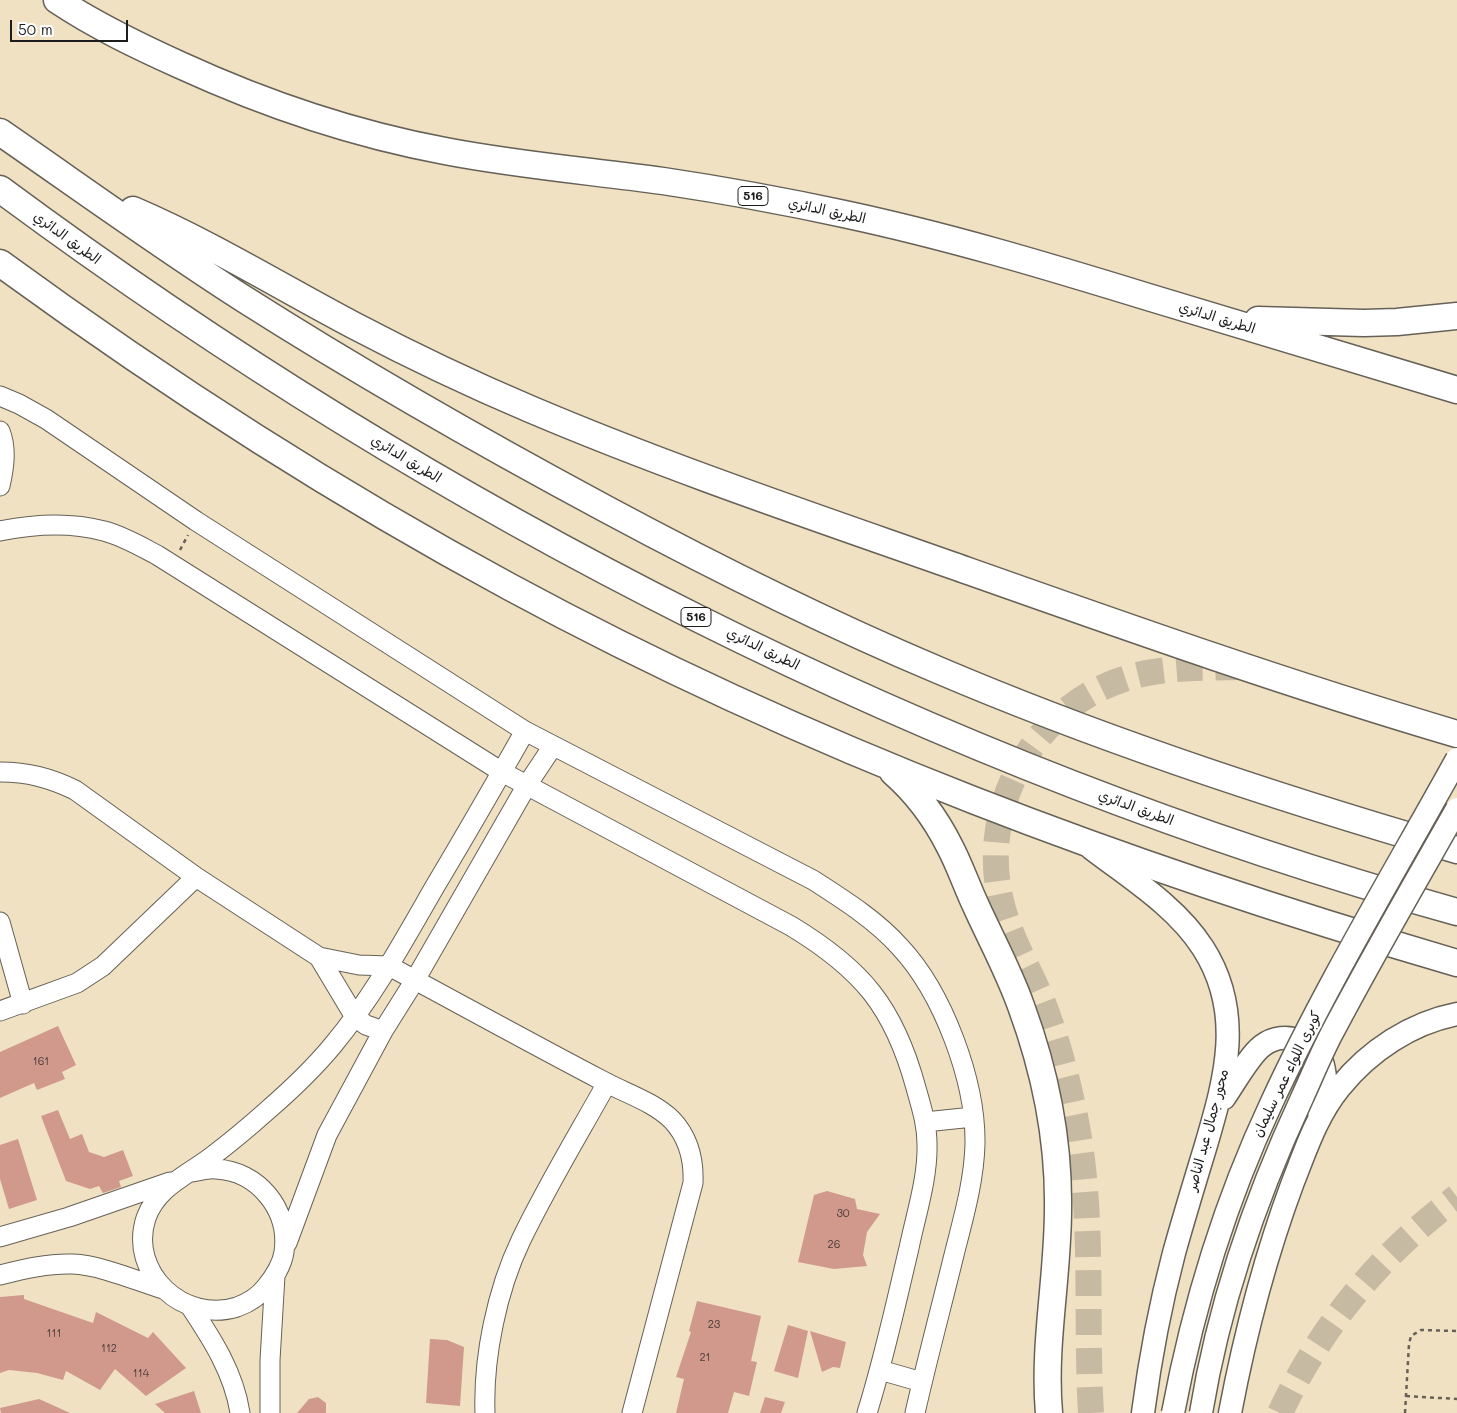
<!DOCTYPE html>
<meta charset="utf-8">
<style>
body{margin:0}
#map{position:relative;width:1457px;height:1413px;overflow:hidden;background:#f0e1c3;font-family:Mali,sans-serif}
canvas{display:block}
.scale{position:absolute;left:10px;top:20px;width:118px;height:22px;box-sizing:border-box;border:2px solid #1c1c1c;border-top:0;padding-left:6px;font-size:15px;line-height:18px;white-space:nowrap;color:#1c1c1c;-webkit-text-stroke:4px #fff;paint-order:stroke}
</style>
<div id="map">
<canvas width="1457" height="1413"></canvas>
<div class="scale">50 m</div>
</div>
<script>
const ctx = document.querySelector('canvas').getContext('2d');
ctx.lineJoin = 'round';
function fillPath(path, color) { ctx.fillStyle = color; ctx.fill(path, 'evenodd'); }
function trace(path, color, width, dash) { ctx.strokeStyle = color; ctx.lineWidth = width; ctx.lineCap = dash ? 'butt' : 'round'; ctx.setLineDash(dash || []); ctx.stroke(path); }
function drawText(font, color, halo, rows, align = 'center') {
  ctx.font = font + ' Mali,"Playpen Sans Arabic",sans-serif'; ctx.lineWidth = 4; ctx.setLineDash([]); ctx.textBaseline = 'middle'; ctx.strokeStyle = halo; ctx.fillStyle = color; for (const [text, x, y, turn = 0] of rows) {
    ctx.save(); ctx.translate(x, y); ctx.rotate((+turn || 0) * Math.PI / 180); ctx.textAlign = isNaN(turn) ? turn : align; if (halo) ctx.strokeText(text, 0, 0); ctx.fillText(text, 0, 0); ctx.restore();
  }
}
fillPath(new Path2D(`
 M58,1026L76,1065L62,1072L65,1079L37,1090L34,1083L0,1098V1052Z
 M58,1110L70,1139L82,1134L89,1152L104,1157L123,1150L133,1176L119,1181L121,1187L103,1193L99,1186L90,1189L66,1181L41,1116Z
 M18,1139L37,1200L9,1209L0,1179V1145Z
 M827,1191L855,1199L857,1209L880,1214L867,1232L863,1255L867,1266L834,1269L798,1262L814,1195Z
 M24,1295V1299L93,1323L96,1312L148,1338L153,1332L186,1368L146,1396L115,1369L100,1390L66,1371L63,1380L37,1373L9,1370L0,1373V1297Z
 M697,1301L761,1316L751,1361L757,1362L749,1396L734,1392L728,1413H676L684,1379L676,1377L691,1332L689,1331Z
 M788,1325L808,1331L798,1378L774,1371Z
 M810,1331L846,1342L840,1368L833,1367L822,1372Z
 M430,1339L447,1340L464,1347L460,1406L426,1403Z
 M194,1391L201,1413H165L155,1404Z
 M318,1397L326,1403V1413H297L309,1399Z
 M765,1397L785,1402L781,1413H760Z
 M39,1399L70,1413H1L0,1408Z`), '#d0998c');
trace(new Path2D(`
 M1091,1413C1085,1313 1095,1215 1075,1116C1067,1077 1057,1038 1042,1000C1028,967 1009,936 1001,901C978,808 1033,708 1124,679C1162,666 1204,668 1244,667
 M1280,1413C1321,1326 1380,1254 1457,1197`), '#c6baa2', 26, [26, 13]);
const minor = new Path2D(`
 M0,396L19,404L46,419L196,521L525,731L813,880C844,900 876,920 900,947C943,993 976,1081 975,1144C974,1182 963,1219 954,1255C941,1308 927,1360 915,1413
 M0,431C7,449 4,468 0,486
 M0,531C34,524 71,522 104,531C123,536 140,546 157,555L502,772L791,926C862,969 894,1007 916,1088C921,1106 927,1124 927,1144C928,1178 916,1214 909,1248C896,1303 884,1359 867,1413
 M0,772C28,772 50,778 75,790L196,877L319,957L359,965L389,966L415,980C478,1014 540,1048 603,1081C625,1093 654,1102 672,1120C689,1138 694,1160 693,1183L632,1413
 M0,922L23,1004
 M319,957L355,1017L366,1025L383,1031
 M0,1011L77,983L103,966L196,877
 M925,1122L973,1117
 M191,1172C199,1171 208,1168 216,1169C258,1171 290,1210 284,1252C282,1266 274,1277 266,1287C259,1296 248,1303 237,1307C184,1324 128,1273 146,1218C157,1187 186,1176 211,1157C231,1142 250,1126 269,1109C292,1089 314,1068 333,1045C373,997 403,942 434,888C465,836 495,784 525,731
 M0,1237L69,1217L170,1182
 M287,1243L327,1135L383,1031L415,980L527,785L553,746
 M0,1275C24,1269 49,1263 73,1264C100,1265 137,1281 163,1289
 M190,1306C212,1339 234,1373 240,1413
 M880,1370L922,1382
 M270,1413V1360L275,1276
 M485,1413C483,1357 497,1290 521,1240C547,1186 578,1135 607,1083`);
const major = new Path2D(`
 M1091,848C1130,878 1176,906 1203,948C1244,1012 1226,1077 1206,1145C1195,1181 1184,1217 1174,1253C1160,1306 1150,1359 1143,1413
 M1224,1098C1234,1084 1249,1056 1262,1046C1285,1028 1320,1042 1324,1070C1327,1084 1322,1098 1319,1112
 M1230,1413C1245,1334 1265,1257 1293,1182C1306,1149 1317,1115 1340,1087C1369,1051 1411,1023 1457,1014`);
const highway = new Path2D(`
 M57,0C96,26 138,46 180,65C265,104 354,134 445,151C517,165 590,171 663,181C723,190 784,201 844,214C947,236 1047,266 1148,297C1251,328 1354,359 1457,390
 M0,132C81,188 161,246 244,299C362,374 483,443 606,509C714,567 824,622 938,670C1107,742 1281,799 1457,850
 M0,189C437,513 932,766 1457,912
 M133,210C210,243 281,287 355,326C412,356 471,384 530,409C669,468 812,516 954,566C1121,625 1287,684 1457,734
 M0,263C163,382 332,491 510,587C809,749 1131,868 1457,963
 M1258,320L1364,323L1397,322L1457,316
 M893,772C917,793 936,819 950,847C960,866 967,887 976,906C991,939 1009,972 1021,1006C1045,1071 1059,1140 1058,1209C1058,1278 1043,1345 1049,1413`);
trace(minor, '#666156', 21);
trace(major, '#666156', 25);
trace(highway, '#666156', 29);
trace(new Path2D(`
 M180,550L188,535
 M1406,1396L1457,1399
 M1405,1413L1409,1344L1411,1336L1421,1330L1457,1331`), '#666156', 2.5, [4, 4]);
trace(minor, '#fff', 19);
trace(major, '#fff', 22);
trace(highway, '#fff', 26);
const majorBridge = new Path2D(`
 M1173,1413C1193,1307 1225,1202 1271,1104C1326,985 1394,873 1457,759
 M1201,1413C1219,1303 1255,1199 1302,1098C1312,1076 1321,1054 1332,1033C1372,957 1415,883 1457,809`);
trace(majorBridge, '#666156', 25, []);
trace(majorBridge, '#fff', 22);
drawText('11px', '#493b38', null, [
 ["161",41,1062],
 ["30",843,1214],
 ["26",834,1245],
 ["23",714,1325],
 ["111",54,1334],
 ["112",109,1349],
 ["21",705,1358],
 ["114",141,1374]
]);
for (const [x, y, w] of [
 [753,196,30],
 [696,617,30]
]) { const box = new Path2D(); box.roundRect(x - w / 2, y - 9.5, w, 19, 4); ctx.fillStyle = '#fff'; ctx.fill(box); trace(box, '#1c1c1c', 1); }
drawText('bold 12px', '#1c1c1c', null, [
 ["516",753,196],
 ["516",696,617]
]);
drawText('14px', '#1c1c1c', '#fff', [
 ["الطريق الدائري",827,211,12],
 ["الطريق الدائري",67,238,36],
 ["الطريق الدائري",1217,318,17],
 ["الطريق الدائري",406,459,31],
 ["الطريق الدائري",763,649,26],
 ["الطريق الدائري",1136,808,20],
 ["كوبرى اللواء عمر سليمان",1287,1074,-64],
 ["محور جمال عبد الناصر",1208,1130,-75]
]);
</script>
